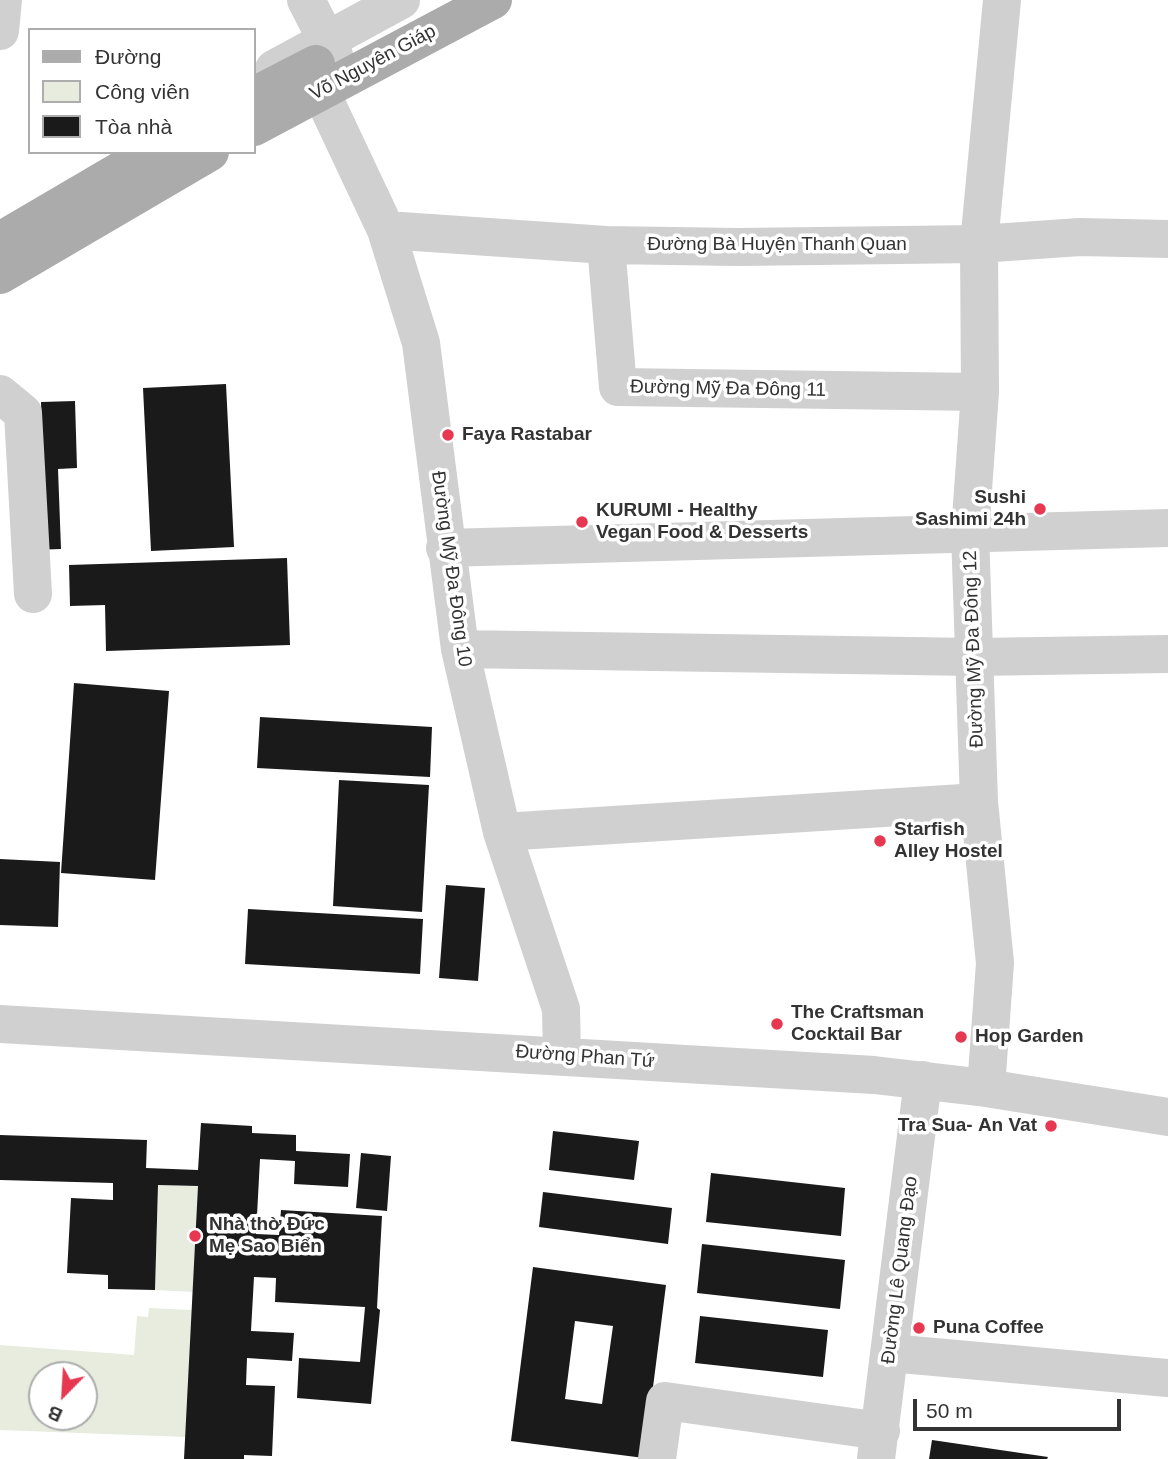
<!DOCTYPE html>
<meta charset="utf-8">
<style>
body{margin:0}
#map{position:relative;width:1168px;height:1459px;overflow:hidden;background:#fff;font-family:Arial,sans-serif}
canvas{display:block}
.legend{position:absolute;left:28px;top:28px;width:228px;height:126px;box-sizing:border-box;background:#fff;border:2px solid #adadad;margin:0;padding:9px 12px;list-style:none;font-size:21px;color:#333}
.legend li{display:flex;align-items:center;gap:14px;height:35px}
.legend b{width:35px;border:2px solid #adadad}
.north{position:absolute;left:28px;top:1361px;width:70px;height:70px;box-sizing:border-box;background:#fff;border:2px solid #adadad;border-radius:50%;rotate:204deg;font-size:19px;font-weight:700;line-height:28px;text-align:center;color:#333}
.north::after{content:'';display:block;margin:auto;width:24px;height:32px;background:#e63851;clip-path:polygon(50% 0,100% 100%,50% 72%,0 100%)}
.scale{position:absolute;left:913px;top:1399px;width:208px;height:32px;box-sizing:border-box;border:4px solid #333;border-top:0;padding-left:9px;font-size:21px;line-height:24px;white-space:nowrap;color:#333;-webkit-text-stroke:5px #fff;paint-order:stroke}
</style>
<div id="map">
<canvas width="1168" height="1459"></canvas>
<ul class="legend">
<li><b style="height:9px;background:#ababab"></b>Đường</li>
<li><b style="height:19px;background:#e7ecde"></b>Công viên</li>
<li><b style="height:19px;background:#1a1a1a"></b>Tòa nhà</li>
</ul>
<div class="north">B</div>
<div class="scale">50 m</div>
</div>
<script>
const ctx = document.querySelector('canvas').getContext('2d');
ctx.lineJoin = 'round';
function fillPath(path, color) { ctx.fillStyle = color; ctx.fill(path, 'evenodd'); }
function trace(path, color, width, dash) { ctx.strokeStyle = color; ctx.lineWidth = width; ctx.lineCap = dash ? 'butt' : 'round'; ctx.setLineDash(dash || []); ctx.stroke(path); }
function drawText(font, color, halo, rows, align = 'center') {
  ctx.font = font + ' Arial,sans-serif'; ctx.lineWidth = 7; ctx.setLineDash([]); ctx.textBaseline = 'middle'; ctx.strokeStyle = halo; ctx.fillStyle = color; for (const [text, x, y, turn = 0] of rows) {
    ctx.save(); ctx.translate(x, y); ctx.rotate((+turn || 0) * Math.PI / 180); ctx.textAlign = isNaN(turn) ? turn : align; if (halo) ctx.strokeText(text, 0, 0); ctx.fillText(text, 0, 0); ctx.restore();
  }
}
fillPath(new Path2D(`
 M158,1185L198,1186L193,1292L155,1290Z
 M149,1308L192,1310L186,1437L0,1430V1345L134,1355L137,1316L148,1317ZM42,1375H84V1417H42Z`), '#e7ecde');
fillPath(new Path2D(`
 M226,384L234,547L151,551L143,388Z
 M75,401L77,468L58,469L61,549L33,550L43,465L41,402Z
 M287,558L290,645L106,651L105,605L70,606L69,565Z
 M74,683L169,691L155,880L61,873Z
 M260,717L432,727L430,777L257,768Z
 M339,780L429,785L422,912L333,906Z
 M0,859L60,862L58,927L0,925Z
 M446,885L485,888L478,981L439,978Z
 M248,909L423,919L420,974L245,964Z
 M201,1123L252,1126V1133L296,1135V1151L350,1154L348,1187L294,1184L295,1161L260,1159L256,1234L279,1235L281,1210L382,1216L377,1308L380,1310L371,1404L297,1398L299,1358L360,1362L365,1307L275,1302L276,1278L254,1277L251,1331L294,1333L292,1361L247,1358L246,1385L275,1386L272,1456L244,1455V1459H184L198,1186L158,1185L155,1290L108,1289V1275L67,1273L71,1198L113,1200V1183L0,1180V1135L147,1140L146,1168L198,1170Z
 M553,1131L639,1141L634,1180L549,1170Z
 M361,1153L391,1156L387,1211L356,1208Z
 M711,1173L845,1188L841,1236L706,1222Z
 M543,1192L672,1208L668,1244L539,1227Z
 M702,1244L845,1260L840,1309L697,1293Z
 M533,1267L666,1285L644,1458L511,1441ZM575,1321L613,1326L602,1404L565,1399Z
 M700,1316L828,1330L823,1377L695,1363Z
 M932,1440L1048,1457L1047,1459H929Z`), '#1a1a1a');
trace(new Path2D(`
 M306,0L334,55
 M0,31L3,0
 M274,69L401,0
 M320,90L386,230L421,343L460,649L502,832L561,1009L562,1055
 M386,230L606,245L738,247L979,244L1080,237L1168,239
 M606,245L618,387L980,392
 M0,394L23,413L33,594
 M445,548L1168,528
 M460,649L975,657L1168,654
 M502,832L979,802
 M0,1024L874,1075L986,1088L1168,1117
 M986,1088L995,963L979,802L970,532L980,392L979,244L1002,0
 M890,1353L1168,1378
 M657,1459L665,1401L881,1431
 M876,1459L923,1080`), '#d0d0d0', 38);
trace(new Path2D(`
 M254,96L316,64
 M254,127L493,0
 M0,241L152,152
 M0,275L210,152`), '#ababab', 38);
for (const [x, y, r, color] of [
 [448,435,7,"#e63851"],
 [1040,509,7,"#e63851"],
 [582,522,7,"#e63851"],
 [880,841,7,"#e63851"],
 [777,1024,7,"#e63851"],
 [961,1037,7,"#e63851"],
 [1051,1126,7,"#e63851"],
 [195,1236,7,"#e63851"],
 [919,1328,7,"#e63851"]
]) { const dot = new Path2D(); dot.arc(x, y, r, 0, 2 * Math.PI); ctx.fillStyle = color; ctx.fill(dot); trace(dot, '#fff', 2.5); }
drawText('19px', '#333', '#fff', [
 ["Võ Nguyên Giáp",373,63,-28],
 ["Đường Bà Huyện Thanh Quan",777,245],
 ["Đường Mỹ Đa Đông 11",728,389,1],
 ["Đường Mỹ Đa Đông 10",451,569,82],
 ["Đường Mỹ Đa Đông 12",974,649,-92],
 ["Đường Phan Tứ",585,1057,4],
 ["Đường Lê Quang Đạo",900,1270,-83]
]);
drawText('bold 19px', '#333', '#fff', [
 ["Faya Rastabar",462,435],
 ["Sushi",1026,498,"right"],
 ["Sashimi 24h",1026,520,"right"],
 ["KURUMI - Healthy",596,511],
 ["Vegan Food & Desserts",596,533],
 ["Starfish",894,830],
 ["Alley Hostel",894,852],
 ["The Craftsman",791,1013],
 ["Cocktail Bar",791,1035],
 ["Hop Garden",975,1037],
 ["Tra Sua- An Vat",1037,1126,"right"],
 ["Nhà thờ Đức",209,1225],
 ["Mẹ Sao Biển",209,1247],
 ["Puna Coffee",933,1328]
], 'left');
</script>
